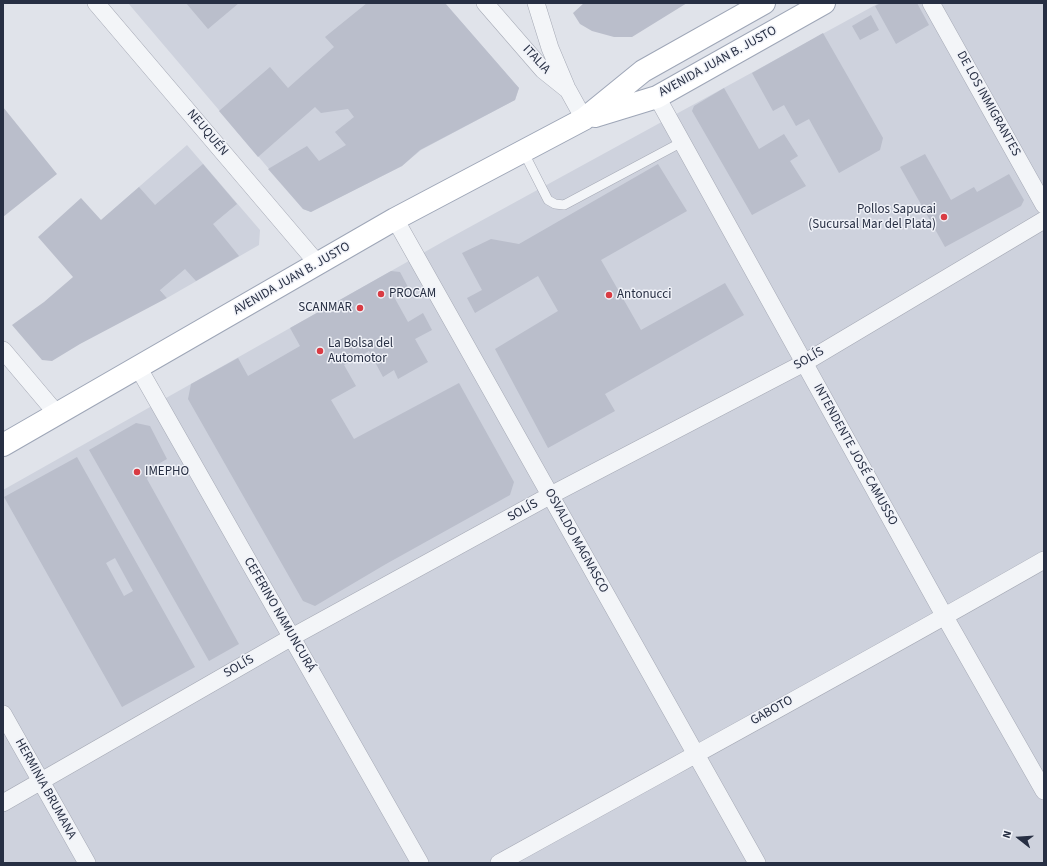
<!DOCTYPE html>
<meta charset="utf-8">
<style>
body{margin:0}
#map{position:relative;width:1047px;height:866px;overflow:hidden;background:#e0e3ea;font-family:"Source Sans 3",sans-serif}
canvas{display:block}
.frame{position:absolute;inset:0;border:4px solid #272f43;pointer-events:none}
.north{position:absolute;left:999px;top:818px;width:40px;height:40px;-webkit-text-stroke:3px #f0f2f8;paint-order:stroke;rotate:287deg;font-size:11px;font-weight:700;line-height:16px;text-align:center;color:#272f43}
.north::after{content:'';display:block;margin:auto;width:14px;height:18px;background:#272f43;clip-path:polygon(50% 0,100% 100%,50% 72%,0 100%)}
</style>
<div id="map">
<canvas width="1047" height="866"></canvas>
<div class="frame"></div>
<div class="north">N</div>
</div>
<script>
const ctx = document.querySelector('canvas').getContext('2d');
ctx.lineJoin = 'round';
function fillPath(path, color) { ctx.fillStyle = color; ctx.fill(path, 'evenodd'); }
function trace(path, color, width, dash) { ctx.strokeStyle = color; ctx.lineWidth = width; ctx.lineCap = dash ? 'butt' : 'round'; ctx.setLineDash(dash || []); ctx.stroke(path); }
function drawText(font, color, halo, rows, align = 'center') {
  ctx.font = font + ' "Source Sans 3",sans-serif'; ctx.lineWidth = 3; ctx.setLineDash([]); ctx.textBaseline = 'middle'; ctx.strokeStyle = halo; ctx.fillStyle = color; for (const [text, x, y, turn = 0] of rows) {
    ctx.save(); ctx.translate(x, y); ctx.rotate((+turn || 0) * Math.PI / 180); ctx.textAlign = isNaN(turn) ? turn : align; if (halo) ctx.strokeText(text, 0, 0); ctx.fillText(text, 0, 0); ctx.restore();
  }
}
fillPath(new Path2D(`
 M128,3H445L519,88L515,100L421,150L402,166L311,212L303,209Z
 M879,3H1044V863H3V490L446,240Z
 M187,145L260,230L259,245L167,298L101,220Z`), '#ced2dd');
fillPath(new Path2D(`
 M186,3H239L208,29Z
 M367,3H445L519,88L515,100L420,150L402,166L311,212L303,209L268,169L307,146L319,161L346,145L335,132L354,117L348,109L321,113L315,107L258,157L219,111L270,67L288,88L334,47L325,37Z
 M584,3H687L632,37H614L592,31L580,24L573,13Z
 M881,3H917L929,25L896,44L875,6Z
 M871,15L879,30L860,40L852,26Z
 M823,33L883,138L880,150L839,173L809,119L796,126L784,105L773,111L752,73Z
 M724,88L759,149L784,134L798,156L790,161L806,186L752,215L692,111L694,106Z
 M3,107L57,174L3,217Z
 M925,154L951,200L974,187L977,192L1009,174L1024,200L1021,206L945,247L900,167Z
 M203,164L237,204L213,224L239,256L196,281L185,269L160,290L167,298L80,344L52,361L42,360L12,325L44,302L73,277L38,237L81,198L101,220L139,187L155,205Z
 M658,164L687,211L601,260L641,330L725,283L744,315L605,394L615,411L548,448L495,349L558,311L538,276L475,313L467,298L482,290L462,253L491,239L519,244Z
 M391,271L400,272L408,287L393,295L408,322L423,313L432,330L415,339L428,362L398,379L394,370L383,377L369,351L344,365L356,386L331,400L354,439L459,383L514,482L510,495L386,564L315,606L303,601L188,399L191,384L238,358L248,376L300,346L290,328Z
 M136,423L150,426L167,459L151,468L147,479L239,644L209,661L89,450Z
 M77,457L195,667L122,707L4,497ZM115,558L133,591L124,596L106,563Z`), '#babecb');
const service = new Path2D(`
 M523,151L548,200L555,204L564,205L682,142`);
const minor = new Path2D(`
 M96,3L318,264
 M485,3L543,70L568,90L584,119
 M536,3L550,48L566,86
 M931,3L1044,205
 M657,97L945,617L1044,791
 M395,219L757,863
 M3,350L57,414
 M138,367L420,863
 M3,714L87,863
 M3,803L292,637L551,495L804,363L1044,220
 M499,863C681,762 864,663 1044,560`);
const primary = new Path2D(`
 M595,116L657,97L824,3
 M3,445L395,219L584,119L643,71L764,3`);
trace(service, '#a5a9b5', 10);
trace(minor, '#a5a9b5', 18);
trace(primary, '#9ea6b7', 24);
trace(service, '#f3f5f8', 9);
trace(minor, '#f3f5f8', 17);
trace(primary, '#fff', 22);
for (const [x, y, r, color] of [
 [944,217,4,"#d93b43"],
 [381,294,4,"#d93b43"],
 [609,295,4,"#d93b43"],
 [360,308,4,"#d93b43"],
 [320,351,4,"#d93b43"],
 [137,472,4,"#d93b43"]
]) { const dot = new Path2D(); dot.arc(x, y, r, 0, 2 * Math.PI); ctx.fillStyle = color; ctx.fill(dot); trace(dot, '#f0f2f8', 1.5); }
drawText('13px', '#272f43', '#f0f2f8', [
 ["ITALIA",536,60,47],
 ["AVENIDA JUAN B. JUSTO",718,62,-29],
 ["DE LOS INMIGRANTES",988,104,61],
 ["NEUQUÉN",207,133,50],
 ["AVENIDA JUAN B. JUSTO",292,279,-30],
 ["SOLÍS",809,359,-30],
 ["INTENDENTE JOSÉ CAMUSSO",855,455,61],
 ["SOLÍS",523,511,-29],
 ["OSVALDO MAGNASCO",576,541,61],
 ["CEFERINO NAMUNCURÁ",279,615,60],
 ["SOLÍS",239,667,-30],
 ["GABOTO",772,711,-29],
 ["HERMINIA BRUMANA",45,789,61]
]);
drawText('13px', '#272f43', '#f0f2f8', [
 ["Pollos Sapucai",936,210,"right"],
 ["(Sucursal Mar del Plata)",936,225,"right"],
 ["PROCAM",389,294],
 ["Antonucci",617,295],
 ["SCANMAR",352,308,"right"],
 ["La Bolsa del",328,344],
 ["Automotor",328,359],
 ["IMEPHO",145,472]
], 'left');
</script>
